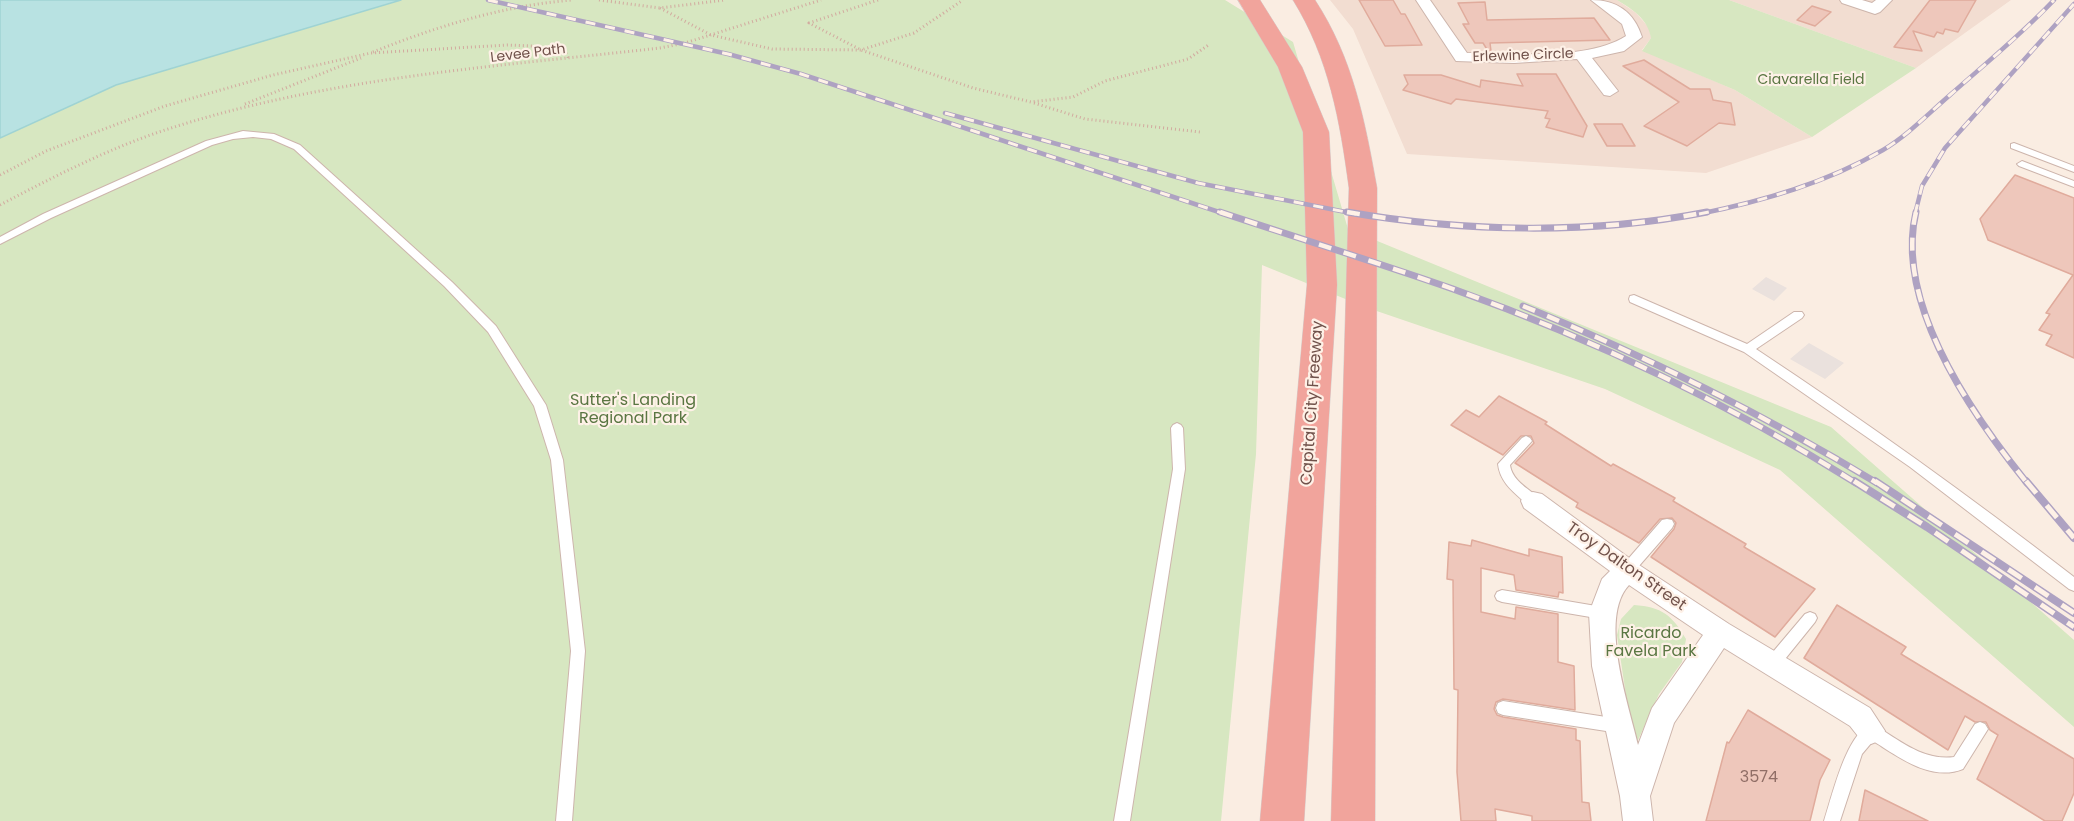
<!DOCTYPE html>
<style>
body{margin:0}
canvas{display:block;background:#faede2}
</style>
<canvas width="2074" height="821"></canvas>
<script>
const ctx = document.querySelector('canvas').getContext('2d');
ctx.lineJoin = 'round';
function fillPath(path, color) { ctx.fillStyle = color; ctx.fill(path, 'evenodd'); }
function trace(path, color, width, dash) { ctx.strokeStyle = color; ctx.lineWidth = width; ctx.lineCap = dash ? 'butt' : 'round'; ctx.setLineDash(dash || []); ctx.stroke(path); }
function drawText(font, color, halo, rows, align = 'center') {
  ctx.font = font + ' Poppins,sans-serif'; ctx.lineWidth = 4.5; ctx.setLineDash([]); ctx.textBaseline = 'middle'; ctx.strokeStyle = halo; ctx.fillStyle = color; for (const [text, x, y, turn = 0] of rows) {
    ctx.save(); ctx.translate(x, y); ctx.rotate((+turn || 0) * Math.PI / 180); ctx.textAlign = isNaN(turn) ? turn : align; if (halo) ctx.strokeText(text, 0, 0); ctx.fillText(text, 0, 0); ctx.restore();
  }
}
fillPath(new Path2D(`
 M1330,0H1617L1636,13L1650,29L1651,38L1642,50L1735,90L1812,137L1706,173L1407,154L1353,29Z
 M1729,0H2011L1916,68Z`), '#f2ddd1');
fillPath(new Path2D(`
 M1766,277L1787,288L1774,301L1752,289Z
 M1809,343L1844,363L1825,379L1790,359Z`), '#eae1dd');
fillPath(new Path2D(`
 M401,0H1225L1293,42L1348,229L1831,427L2074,640V727L1780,470L1605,389L1365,307L1262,265L1256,454L1221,821H0V138L116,85Z
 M1617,0H1729L1916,68L1812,137L1735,90L1642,51L1651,38C1648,19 1632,9 1617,0Z
 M1634,605C1662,607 1672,615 1686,639L1682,662L1659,694L1634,749L1617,635L1621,619Z`), '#d7e7c1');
const water = new Path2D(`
 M0,0H401L116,85L0,138Z`);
fillPath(water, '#b8e2e2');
trace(water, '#9fd3d3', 1.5);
const building = new Path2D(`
 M1359,0H1393L1401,14H1405L1422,45L1385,46Z
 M1930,0H1976L1958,32L1945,29L1943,34L1937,32L1934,37L1913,31L1922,51L1894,47Z
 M1485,2L1487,20L1594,18L1610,40L1490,43L1491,51H1488L1483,43H1475L1463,24H1469L1458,3Z
 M1812,6L1831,12L1815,26L1797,20Z
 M1644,60L1690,89H1710L1713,100L1731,103L1735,125L1719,123L1687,146L1644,126L1679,102L1623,66Z
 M1517,74H1556L1587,126L1583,137L1546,127L1550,119L1545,118L1548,111L1456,99L1451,104L1403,90L1408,84L1404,75H1441L1480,87L1481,80L1523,86Z
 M1594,124H1622L1635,146H1607Z
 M2015,175L2074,198V358L2046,345L2052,335L2039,330L2050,314L2046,313L2073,275L1988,240L1980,219Z
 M1499,396L1547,422L1545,424L1611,466L1613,464L1675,498L1673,501L1746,544L1744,547L1815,589L1775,637L1651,557L1674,529L1676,523L1672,518L1660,519L1639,543L1576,507L1578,503L1515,463L1534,443L1531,436H1521L1503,455L1451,425L1466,410L1479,417Z
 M1472,540L1529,556V549L1562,557L1563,593L1559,592L1558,597L1516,590L1514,575L1481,568V612L1515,619L1516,607L1558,614V662L1574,666L1575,710L1503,699L1496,702L1494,709L1497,715L1503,717L1576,729V740L1580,741L1582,802L1589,803L1591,821H1532V816L1495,809L1496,821H1461L1457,772L1458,690L1454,689L1453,580L1447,579L1449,542L1471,546Z
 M1837,605L1906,647L1901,654L2074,759V793L2062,821H2045L1977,779L1998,735L1990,730L1986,722H1975L1965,716L1948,750L1804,658Z
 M1748,710L1830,760L1820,780L1810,821H1706L1727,742L1729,743Z
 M1865,790L1928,821H1859Z`);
fillPath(building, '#eec7bb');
trace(building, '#e0ab9c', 1.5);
const service = new Path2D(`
 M243,131L274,134L300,145L452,282L496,326L546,405L563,460L585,651L572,821H556L571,651L551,460L534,406L488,332L444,286L294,149L271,139L253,137L233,139L212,145L51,218L0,244V237L43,214L206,141Z
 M2014,143L2074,166V172L2011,148V144Z
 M2022,161L2074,181V187L2019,166L2017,164Z
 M1634,295L1747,344L1794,312H1802L1804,315L1802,318L1756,349C1865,421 1971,497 2074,577V591L2069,589L1910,467L1744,352L1630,302L1629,299L1630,296Z
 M1177,423L1181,425L1183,428L1185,469L1130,821H1114L1173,469L1171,428L1173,425Z
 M1526,436L1530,438L1532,441L1510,465C1512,480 1527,488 1538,497L1539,501L1538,505H1528C1515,493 1500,483 1498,464L1522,438Z
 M1667,519L1672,520L1674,524L1672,528L1632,574L1627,576L1622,574L1620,570L1622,566L1662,520Z
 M1502,590L1602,607L1607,609L1609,613L1607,617L1602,619L1502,602L1497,600L1495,596L1497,592Z
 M1810,612L1815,614L1817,618L1815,622L1777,669L1772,670L1767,669L1765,664L1767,659L1805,614Z
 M1503,701L1619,719L1624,721L1627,726L1624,731L1619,733L1503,715L1498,713L1496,708L1498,703Z
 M1980,722L1985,724L1988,729L1963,769C1931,782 1899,757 1873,741L1862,754L1840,821H1824C1832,797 1846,734 1871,724L1876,726C1900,741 1924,761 1954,757L1975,724Z`);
const minor = new Path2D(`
 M1416,0H1430L1467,53C1512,53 1587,61 1626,36L1622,24L1591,0C1617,0 1634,12 1642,37L1624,51L1592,58L1618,91L1610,96L1604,95L1577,59L1514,63L1456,61Z
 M1840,0H1862L1872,3L1876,0H1892L1880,12L1875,14L1842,3Z
 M1533,492L1542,494L1636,563L1729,624L1870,708L1885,731L1881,740L1871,744L1861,740L1850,726L1724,648L1674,723L1650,796L1653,821H1623L1620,796L1592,666L1589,613L1602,579L1610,571L1524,508L1521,501L1524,494ZM1629,585L1703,635L1652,708L1638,745C1629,705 1598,618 1629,585Z`);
const motorway = new Path2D(`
 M1238,0H1260L1302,67L1329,132L1337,285L1304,821H1260L1307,285L1303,132L1278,67Z
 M1293,0H1315C1353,58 1365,121 1377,188L1375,821H1331L1349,188C1340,121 1329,58 1293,0Z`);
trace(service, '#cdb5ac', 2);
trace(minor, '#cdb5ac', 2);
trace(motorway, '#d7cecc', 1);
trace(new Path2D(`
 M599,0L660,8L725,0
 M878,0L809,23L861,50L973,88L1031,102L1073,97L1105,81L1188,59L1210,44
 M660,8L711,35L772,49L861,50L914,33L963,0
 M373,52C438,26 502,6 572,0
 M1034,103L1085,119L1200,132
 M245,104L361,58
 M0,175L46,151L165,106L273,75L371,53L507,45L533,46L566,53L569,59
 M0,205C51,178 102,152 156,133C318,78 492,67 660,48L685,43L821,0`), '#d2aa9f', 3, [1, 3]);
fillPath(service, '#fff');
fillPath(minor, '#fff');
fillPath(motorway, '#f1a49c');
const railFar2 = new Path2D(`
 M488,0L728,54L801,74L1225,214
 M945,113L1198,183L1356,214
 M1699,214C1763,201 1826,183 1883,150C1908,135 1928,114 1950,95C1985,64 2022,34 2054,0
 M1915,214L1922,186L1945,148L2074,4`);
const railFar1 = new Path2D(`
 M1220,212C1298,238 1376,262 1453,289C1593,339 1730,404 1856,483
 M1347,212C1464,232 1590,235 1707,212
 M1916,212C1894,303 1973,416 2027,483
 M1523,306C1646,356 1763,414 1877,483`);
const rail = new Path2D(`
 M1854,481L1927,527L2074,627
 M1875,481L2074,613
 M2026,481L2074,538`);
trace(railFar2, '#aea2c2', 4.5);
trace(railFar1, '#aea2c2', 7);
trace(rail, '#aea2c2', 8);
trace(railFar2, '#fef1e7', 3, [10]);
trace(railFar1, '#fef1e7', 4.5, [13]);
trace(rail, '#fef1e7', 5, [16]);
drawText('14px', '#70514a', '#fef1e7', [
 ["Levee Path",528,54,-7],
 ["Erlewine Circle",1523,56,-2]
]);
drawText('14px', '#5a7642', '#fef1e7', [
 ["Ciavarella Field",1811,80]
]);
drawText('16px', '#5a7642', '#fef1e7', [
 ["Sutter's Landing",633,401],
 ["Regional Park",633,419],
 ["Ricardo",1651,634],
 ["Favela Park",1651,652]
]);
drawText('16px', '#70514a', '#fef1e7', [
 ["Capital City Freeway",1313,403,-86],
 ["Troy Dalton Street",1626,567,35]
]);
drawText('16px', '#906e66', null, [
 ["3574",1759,778]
]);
</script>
